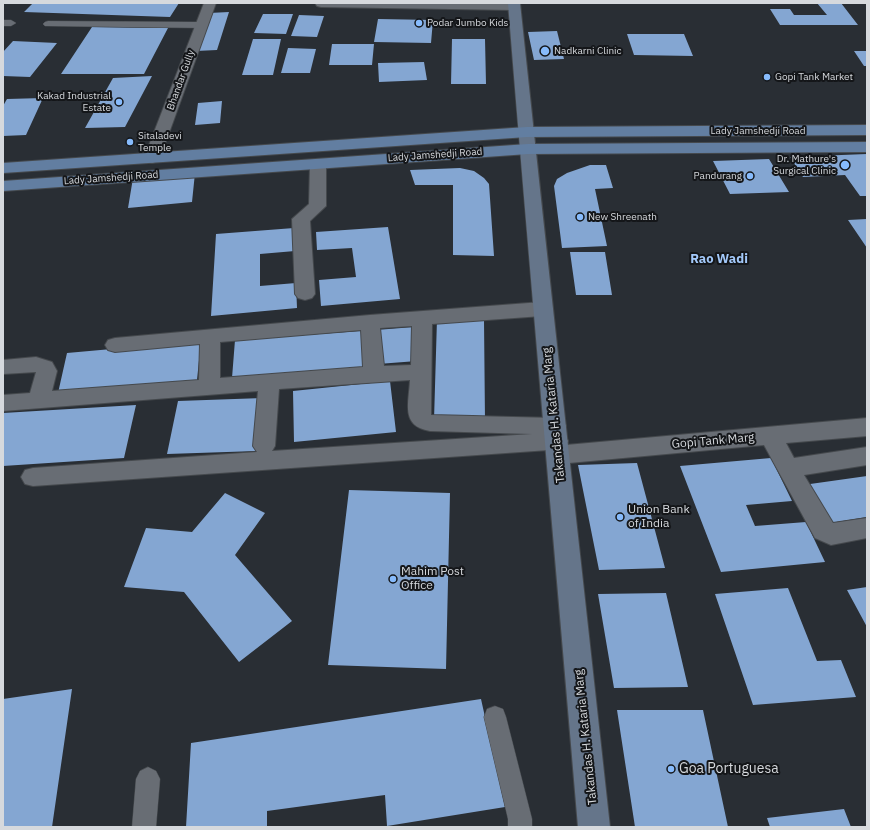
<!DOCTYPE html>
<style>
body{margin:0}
#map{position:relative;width:870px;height:830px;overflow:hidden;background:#292e34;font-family:"IBM Plex Sans",sans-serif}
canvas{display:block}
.frame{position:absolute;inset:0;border:4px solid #d6d9dd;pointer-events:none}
</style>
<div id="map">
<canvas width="870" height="830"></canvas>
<div class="frame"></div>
</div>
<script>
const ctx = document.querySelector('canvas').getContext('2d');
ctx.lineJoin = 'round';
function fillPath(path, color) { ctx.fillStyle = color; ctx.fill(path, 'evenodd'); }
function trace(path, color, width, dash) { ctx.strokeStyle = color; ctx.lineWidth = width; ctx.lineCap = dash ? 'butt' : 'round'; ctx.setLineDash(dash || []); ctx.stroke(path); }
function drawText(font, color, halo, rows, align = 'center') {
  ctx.font = font + ' "IBM Plex Sans",sans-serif'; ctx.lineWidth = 4; ctx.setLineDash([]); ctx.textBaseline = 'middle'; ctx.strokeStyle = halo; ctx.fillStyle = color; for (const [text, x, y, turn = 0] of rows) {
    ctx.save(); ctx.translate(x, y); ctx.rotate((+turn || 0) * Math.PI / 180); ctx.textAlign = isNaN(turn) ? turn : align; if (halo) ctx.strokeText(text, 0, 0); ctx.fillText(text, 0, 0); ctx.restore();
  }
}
fillPath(new Path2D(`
 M33,3H179L170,17L24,12Z
 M817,3H841L858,25H780L770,9H790L794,15H827Z
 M229,12L217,50L196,51L209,13Z
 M263,14H293L286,34L254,33Z
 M299,15L324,16L317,37L291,36Z
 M378,19L433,20L431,43L374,42Z
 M92,27L168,28L144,74H61Z
 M557,31L564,59L534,60L528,32Z
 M627,34H684L693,56L634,55Z
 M253,39H281L273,75H242Z
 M452,39H485L486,84H451Z
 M13,41L57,43L30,77L3,76V52Z
 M332,44H374L372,65H329Z
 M288,48L316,49L310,73H281Z
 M854,51H867V66H864Z
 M424,62L427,80L379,82L378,63Z
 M152,76L125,127L85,128L113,78Z
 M43,98L26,135L3,136V106L7,99Z
 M222,101L220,123L195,125L198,103Z
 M867,154V196H860L845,175L803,177L790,157Z
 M769,159L789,192L730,194L713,161Z
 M590,165H606L613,188L595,189L607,246L562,248L554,186L557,179L567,173Z
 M460,168L474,171L484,178L489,184L494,256L453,255V185H415L410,170Z
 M195,173L192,202L128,208L133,178Z
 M867,219V248L848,220Z
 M388,227L400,299L321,306L319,280L356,277L352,248L317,250L316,232Z
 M294,228L295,251L260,254V286L296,283L297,308L211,316L216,234Z
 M570,252H605L612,295H576Z
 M437,319L484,320L485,421L434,420Z
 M414,327L417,361L378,364L376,330Z
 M361,331L364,368L232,378L235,340Z
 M201,341L197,380L58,393L67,353Z
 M390,381L396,432L294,442L293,391Z
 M263,398L257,451L167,454L178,401Z
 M136,405L124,458L3,466V413Z
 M771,458L792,501L746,505L755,526L806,522L825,562L721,572L680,466Z
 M637,463L665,568L599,570L578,465Z
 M867,476V517L824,524L803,485Z
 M349,490L450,493L446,669L328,665Z
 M225,493L265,513L235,555L292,621L239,662L184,592L124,587L146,528L192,532Z
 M867,587V627L847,590Z
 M788,588L817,661L841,660L856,697L753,705L715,594Z
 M666,593L688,687L614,688L598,594Z
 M72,689L52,827H3V699Z
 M481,699L505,807L387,826L385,795L267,811V827H186L191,743Z
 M617,710H703L728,827H635Z
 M844,809L851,827H770L767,818Z`), '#84a6d2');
const lane = new Path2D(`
 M3,20H11L16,23L11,26H3Z
 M48,21L201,22L206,25L201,28L45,26L43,24L45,22Z
 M495,706L503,709L506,717L532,819V827H508V819L484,717L487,709Z
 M148,767L156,771L160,779L156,827H132L136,779L140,771Z`);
const street = new Path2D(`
 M204,3H216L160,158L158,161L152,163L146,161L144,158Z
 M315,3H517L520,6L518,9L514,10L321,7L317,6Z
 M318,159L324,161L326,164V206L310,221L315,294L312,298L305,300L298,298L295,294L292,219L309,204L310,164L312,161Z
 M542,302L549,304L552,309L549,314L542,316L432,324L431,415L555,418L563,420L566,426L563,432L560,433L565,435L568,441L566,445L867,418V436L786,443L794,458L867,447V465L804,475L833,523L867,518V538L831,545L815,538L764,445L558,464L550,461L547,455L549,450L33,486L25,484L21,477L25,470L33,468L257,452L253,446L258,391L3,411V395L30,393L36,372L3,374V360L36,357L52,362L57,371L52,391L199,380L200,344L115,352L108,350L105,345L108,340L115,338L370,315ZM412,326L411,365L384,366L380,328ZM361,330L363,367L220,378V342ZM410,380C409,403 400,426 430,431L532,434L272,451L275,446L279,389Z`);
const secondary = new Path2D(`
 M508,3H520C549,278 580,552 610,827H578C555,552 530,278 508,3Z`);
const primary = new Path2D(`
 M867,125V135L527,137L3,173V163L527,127Z
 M867,142V152L528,154L3,191V181L528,144Z`);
trace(lane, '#45494d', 1);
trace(street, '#45494d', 2);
trace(secondary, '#45494d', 2);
trace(primary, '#45494d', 2);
fillPath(lane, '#686d74');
fillPath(street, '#686d74');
fillPath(secondary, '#65758a');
fillPath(primary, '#627ea1');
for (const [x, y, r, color] of [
 [419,23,4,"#87bbfc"],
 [545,51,5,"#87bbfc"],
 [767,77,4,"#87bbfc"],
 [119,102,4,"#87bbfc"],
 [130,142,4,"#87bbfc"],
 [845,165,5,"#87bbfc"],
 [750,176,4,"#87bbfc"],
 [580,217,4,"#87bbfc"],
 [620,517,4,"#87bbfc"],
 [393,579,4,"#87bbfc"],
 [671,769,4,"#87bbfc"]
]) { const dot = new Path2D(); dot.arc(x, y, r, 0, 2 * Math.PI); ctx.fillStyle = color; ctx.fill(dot); trace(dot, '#141619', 1.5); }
drawText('10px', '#d6d9dd', '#141619', [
 ["Podar Jumbo Kids",427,23],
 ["Nadkarni Clinic",554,51],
 ["Gopi Tank Market",775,77],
 ["Kakad Industrial",111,96,"right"],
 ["Estate",111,108,"right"],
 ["Sitaladevi",138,136],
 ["Temple",138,148],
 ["Dr. Mathure's",836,159,"right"],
 ["Surgical Clinic",836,171,"right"],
 ["Pandurang",742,176,"right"],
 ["New Shreenath",588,217]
], 'left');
drawText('10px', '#d6d9dd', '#141619', [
 ["Bhandar Gully",181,80,-70],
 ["Lady Jamshedji Road",758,131],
 ["Lady Jamshedji Road",435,155,-4],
 ["Lady Jamshedji Road",111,178,-4]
]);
drawText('12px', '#d6d9dd', '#141619', [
 ["Takandas H. Kataria Marg",554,415,-96],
 ["Gopi Tank Marg",713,441,-5],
 ["Takandas H. Kataria Marg",586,737,-96]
]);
drawText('12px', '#d6d9dd', '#141619', [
 ["Union Bank",628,510],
 ["of India",628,524],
 ["Mahim Post",401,572],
 ["Office",401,586]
], 'left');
drawText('bold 13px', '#a3c9fa', '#141619', [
 ["Rao Wadi",719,259]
]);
drawText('14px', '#d6d9dd', '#141619', [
 ["Goa Portuguesa",679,769]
], 'left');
</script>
